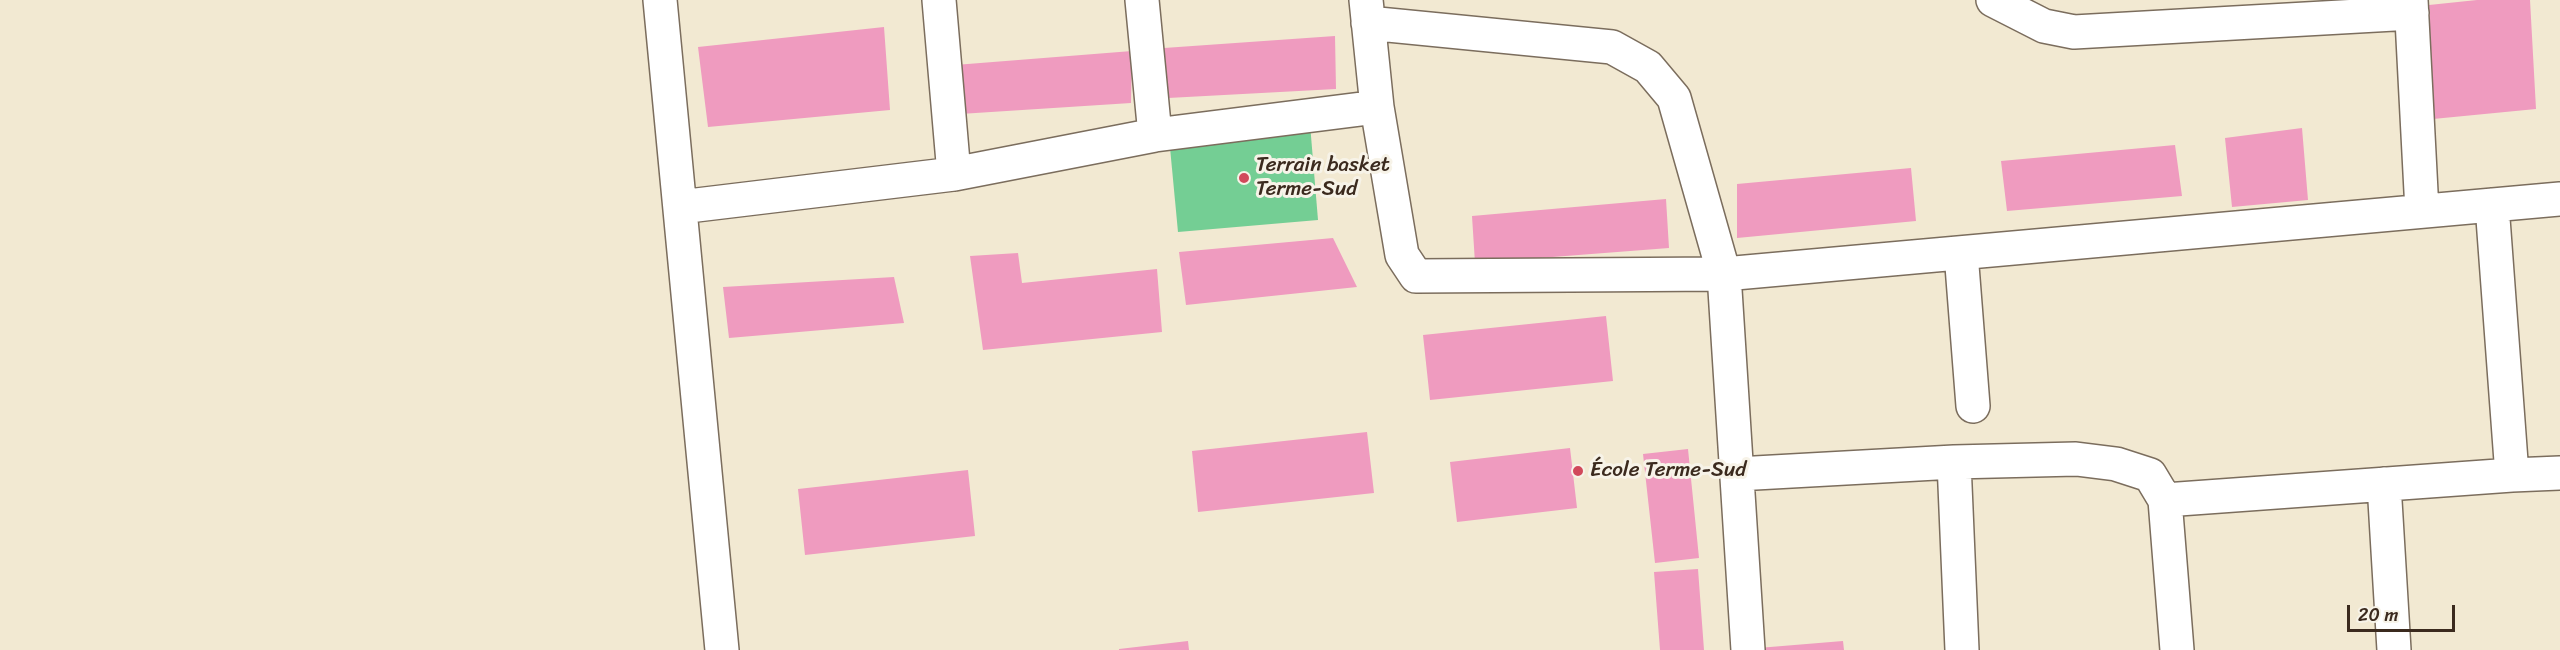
<!DOCTYPE html>
<meta charset="utf-8">
<style>
body{margin:0}
#map{position:relative;width:2560px;height:650px;overflow:hidden;background:#f2e9d2;font-family:Sriracha,sans-serif}
canvas{display:block}
.scale{position:absolute;left:2347px;top:605px;width:108px;height:27px;box-sizing:border-box;border:3px solid #3b2a1e;border-top:0;padding-left:8px;font-size:18px;line-height:21px;white-space:nowrap;color:#3b2a1e;-webkit-text-stroke:4px #f7f3e8;paint-order:stroke}
</style>
<div id="map">
<canvas width="2560" height="650"></canvas>
<div class="scale">20 m</div>
</div>
<script>
const ctx = document.querySelector('canvas').getContext('2d');
ctx.lineJoin = 'round';
function fillPath(path, color) { ctx.fillStyle = color; ctx.fill(path, 'evenodd'); }
function trace(path, color, width, dash) { ctx.strokeStyle = color; ctx.lineWidth = width; ctx.lineCap = dash ? 'butt' : 'round'; ctx.setLineDash(dash || []); ctx.stroke(path); }
function drawText(font, color, halo, rows, align = 'center') {
  ctx.font = font + ' Sriracha,sans-serif'; ctx.lineWidth = 6; ctx.setLineDash([]); ctx.textBaseline = 'middle'; ctx.strokeStyle = halo; ctx.fillStyle = color; for (const [text, x, y, turn = 0] of rows) {
    ctx.save(); ctx.translate(x, y); ctx.rotate((+turn || 0) * Math.PI / 180); ctx.textAlign = isNaN(turn) ? turn : align; if (halo) ctx.strokeText(text, 0, 0); ctx.fillText(text, 0, 0); ctx.restore();
  }
}
fillPath(new Path2D(`
 M1310,124L1318,220L1178,232L1169,137Z`), '#74ce94');
fillPath(new Path2D(`
 M2477,0H2530L2536,109L2433,119L2429,5Z
 M884,27L890,110L708,127L698,47Z
 M1335,36L1336,89L1168,98L1164,48Z
 M1132,51L1131,103L960,114L955,65Z
 M2302,128L2308,200L2232,207L2225,138Z
 M2175,145L2182,196L2007,211L2001,161Z
 M1911,168L1916,221L1737,238V184Z
 M1666,199L1669,248L1475,263L1472,216Z
 M1333,238L1357,287L1186,305L1179,252Z
 M1018,253L1022,283L1157,269L1162,332L983,350L970,256Z
 M894,277L904,323L729,338L723,287Z
 M1606,316L1613,381L1430,400L1423,335Z
 M1367,432L1374,493L1198,512L1192,451Z
 M1570,448L1577,508L1457,522L1450,462Z
 M1688,449L1699,558L1655,563L1643,454Z
 M968,470L975,536L805,555L798,489Z
 M1698,569L1704,650H1660L1654,572Z
 M1188,641L1189,650H1119V649Z
 M1843,641L1844,650H1758V648Z`), '#ef9bbf');
const minor = new Path2D(`
 M660,0L722,650
 M939,0L954,174
 M1142,0L1155,135
 M1366,0L1377,107L1402,255L1416,276L1724,274L2560,199
 M1993,0L2044,26L2074,32L2412,13
 M2411,0L2422,211
 M1368,23L1612,47L1648,67L1674,98L1724,274L1748,650
 M2492,205L2512,475
 M680,207L954,174L1155,135L1377,107
 M1961,253L1973,406
 M1954,462L1962,650
 M1737,474L1954,462L2076,459L2116,464L2150,475L2165,500L2177,650
 M2384,484L2394,650
 M2165,500L2512,475L2560,473`);
trace(minor, '#7b6d5d', 36);
trace(minor, '#fff', 33);
for (const [x, y, r, color] of [
 [1244,178,6,"#d1495b"],
 [1578,471,6,"#d1495b"]
]) { const dot = new Path2D(); dot.arc(x, y, r, 0, 2 * Math.PI); ctx.fillStyle = color; ctx.fill(dot); trace(dot, '#f7f3e8', 2); }
drawText('21px', '#3b2a1e', '#f7f3e8', [
 ["Terrain basket",1256,166],
 ["Terme-Sud",1256,190],
 ["École Terme-Sud",1590,471]
], 'left');
</script>
